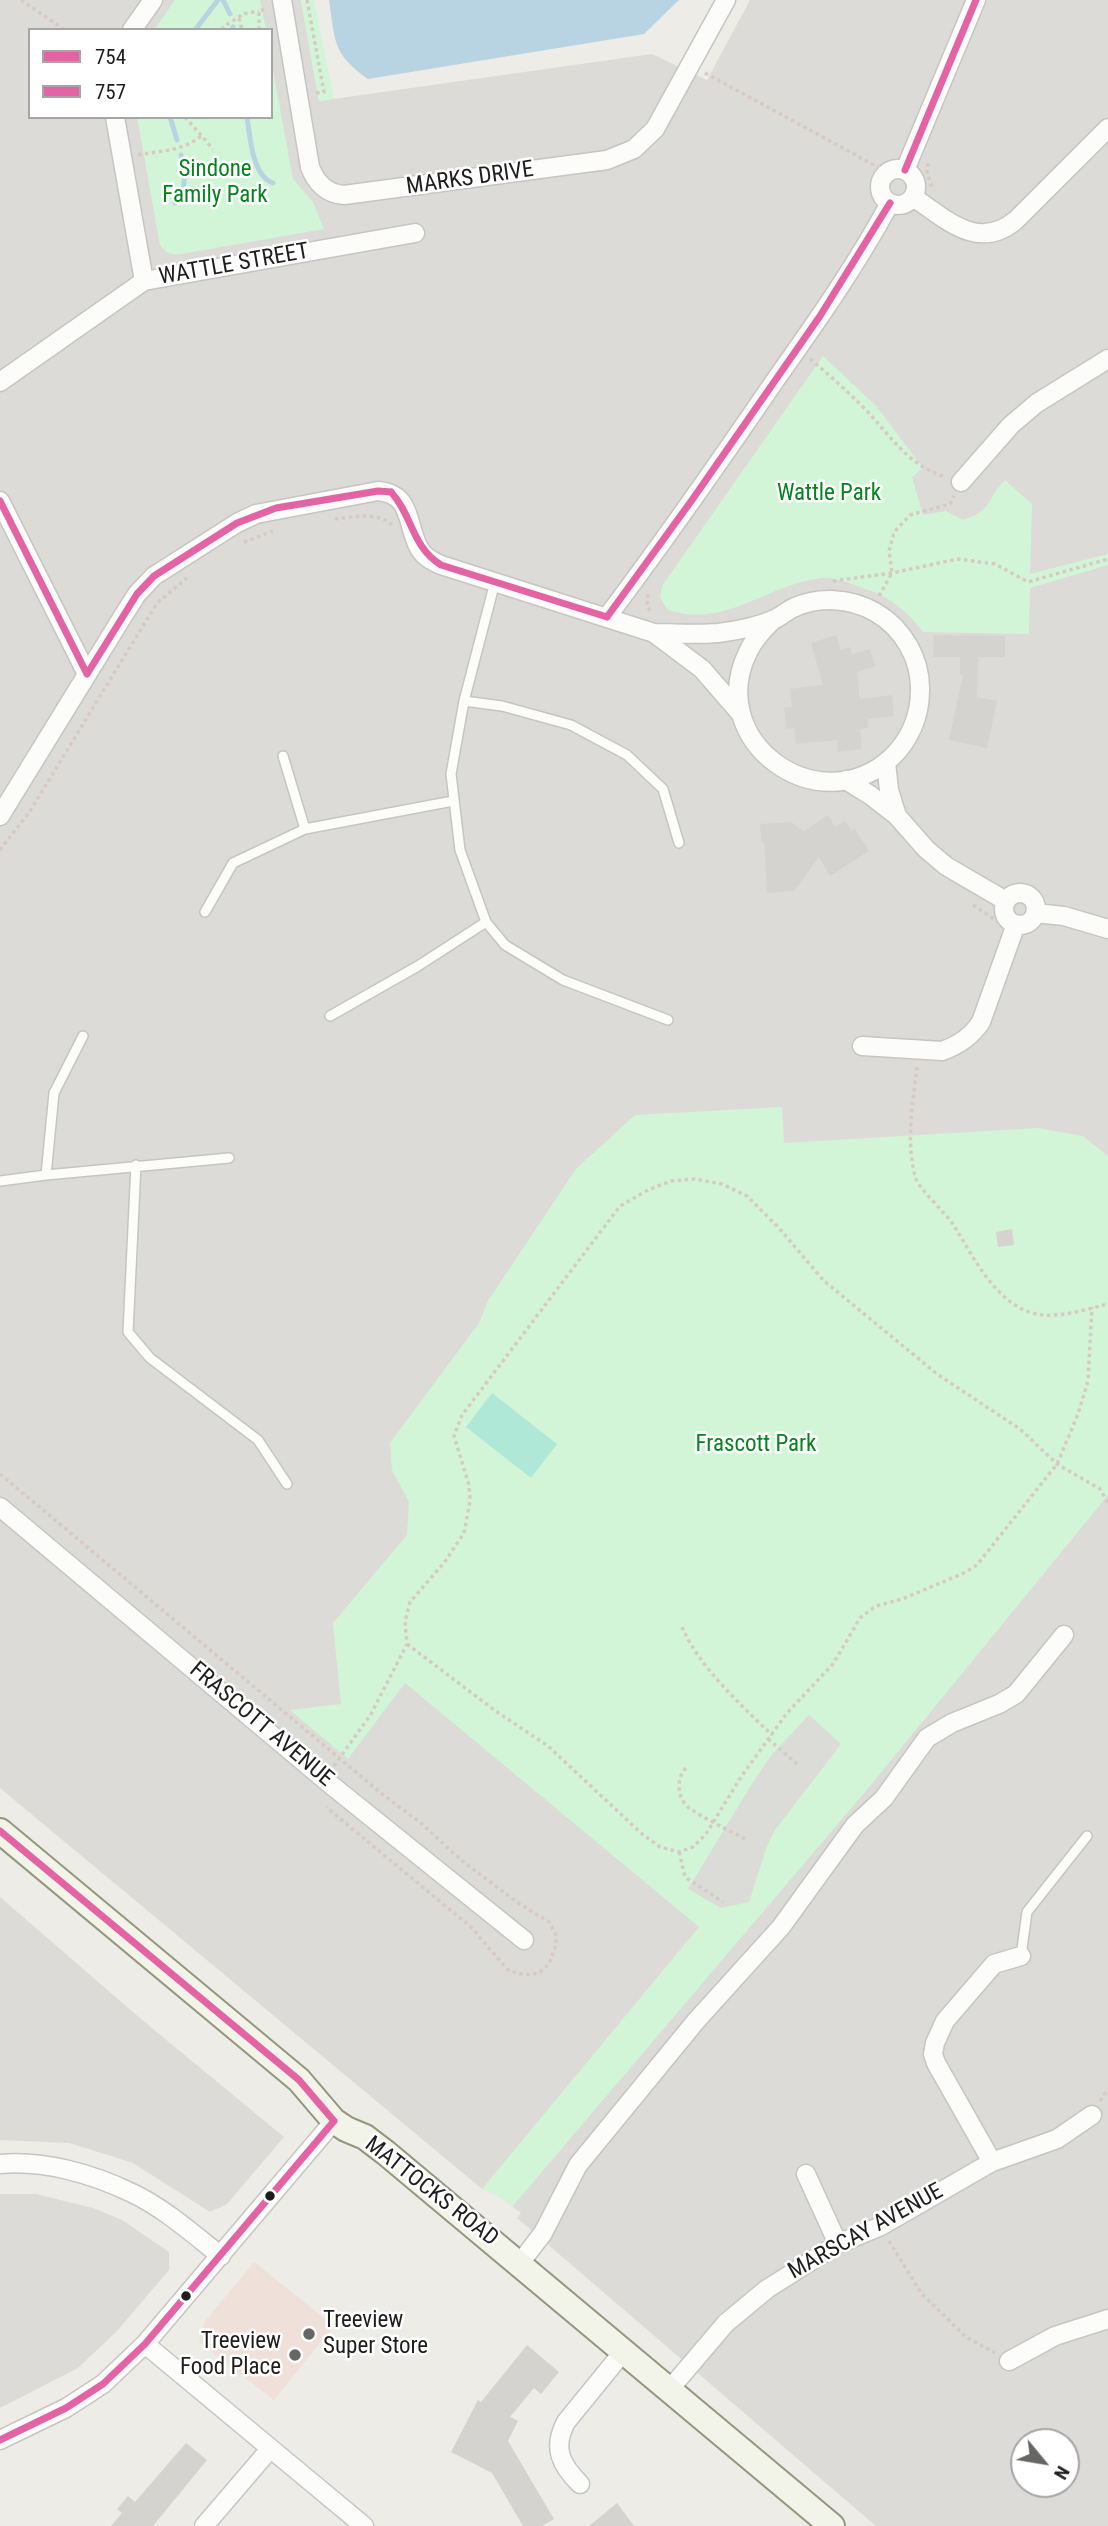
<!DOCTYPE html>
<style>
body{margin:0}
#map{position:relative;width:1108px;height:2526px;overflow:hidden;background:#edece6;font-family:"Roboto Condensed",sans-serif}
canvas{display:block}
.legend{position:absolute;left:28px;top:28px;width:245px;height:91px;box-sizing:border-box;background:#fff;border:2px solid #a5a5a5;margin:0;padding:9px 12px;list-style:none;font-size:21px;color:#1e1e1e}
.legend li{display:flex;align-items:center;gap:14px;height:35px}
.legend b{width:35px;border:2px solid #a5a5a5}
.north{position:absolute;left:1010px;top:2428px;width:70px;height:70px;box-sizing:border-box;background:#fff;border:2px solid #a5a5a5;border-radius:50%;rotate:120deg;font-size:19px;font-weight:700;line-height:28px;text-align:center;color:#1e1e1e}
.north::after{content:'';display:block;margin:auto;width:24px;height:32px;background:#666664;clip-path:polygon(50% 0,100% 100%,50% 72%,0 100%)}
</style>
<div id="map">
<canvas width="1108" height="2526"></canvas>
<ul class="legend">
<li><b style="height:9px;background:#e463a4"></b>754</li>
<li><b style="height:9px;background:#e463a4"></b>757</li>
</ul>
<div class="north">N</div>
</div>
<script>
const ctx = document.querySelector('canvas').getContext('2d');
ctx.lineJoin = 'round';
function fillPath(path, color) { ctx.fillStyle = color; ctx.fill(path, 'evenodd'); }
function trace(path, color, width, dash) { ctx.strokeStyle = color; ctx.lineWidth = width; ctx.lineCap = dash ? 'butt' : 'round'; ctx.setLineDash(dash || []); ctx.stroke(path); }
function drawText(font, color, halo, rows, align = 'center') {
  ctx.font = font + ' "Roboto Condensed",sans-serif'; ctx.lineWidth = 5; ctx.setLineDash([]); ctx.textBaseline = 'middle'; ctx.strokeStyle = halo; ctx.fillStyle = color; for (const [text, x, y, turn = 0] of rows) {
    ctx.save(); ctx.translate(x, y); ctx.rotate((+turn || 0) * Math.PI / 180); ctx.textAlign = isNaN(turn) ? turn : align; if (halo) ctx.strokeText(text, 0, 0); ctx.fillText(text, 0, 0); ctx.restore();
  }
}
fillPath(new Path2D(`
 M0,0H301L319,101L652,54L707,80L750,0H1108V2526H876L517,2218L521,2213L497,2195L482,2189L0,1788ZM30,30H271V117H30ZM1024,2442H1066V2484H1024Z
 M0,1897L141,2019L284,2137L227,2204L210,2212L133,2163L69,2143L0,2140Z
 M0,2194H36L93,2208L122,2220L169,2252V2270L117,2331L78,2368L0,2408Z`), '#dcdbd8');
fillPath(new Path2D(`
 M254,2262L334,2326L274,2400L199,2342L205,2321Z`), '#f0e0da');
fillPath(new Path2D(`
 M175,0H260L266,30H154Z
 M301,0H314L334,99L319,101Z
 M271,60L293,179L313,202L324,229L181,254C171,255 166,253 160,245L137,117H271Z
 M823,356L876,406L923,468L912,477L923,515L946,511L963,520C995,509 985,500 1005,480L1032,504L1030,574L1108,554V565L1030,588L1029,634L923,632C910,614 890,597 869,590C855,585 837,577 822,578C767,584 726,629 668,610L660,598L662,586Z
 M782,1107L784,1143L1038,1128L1083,1136L1108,1156V1495L865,1792L512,2207L497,2195L482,2189L699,1927L405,1683L348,1759L290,1710L341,1704L333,1623L407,1535L409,1502L392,1470L390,1443L479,1323L488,1301L576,1169L635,1115Z`), '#d3f5d7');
fillPath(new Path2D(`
 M492,1393L557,1444L531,1478L466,1427Z`), '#afe8d6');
fillPath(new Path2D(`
 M936,477L935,486L937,496L944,503L926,507L920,480Z
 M809,1715L841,1744L775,1830L767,1846L749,1902L721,1908L688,1889L755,1779L771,1756Z`), '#dbdbd8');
fillPath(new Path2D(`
 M329,0H679L644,34L368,79C332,54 335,40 329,0Z`), '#b8d4e2');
trace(new Path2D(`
 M223,0L230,14
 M233,27V30
 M195,30L218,0
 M170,117L177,140
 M247,117C250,136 252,176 273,183
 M175,203C188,188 185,172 181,155`), '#b8d4e2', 5);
fillPath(new Path2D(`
 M836,635L841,650L850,647L852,654L870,649L875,666L857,672L860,699L892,695L894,716L868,719V728L860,729L862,749L838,752L837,740L796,744L794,728L786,729L784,708L792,707L790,689L823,685L811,643Z
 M934,635L1005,636V657H978L977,697L997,701L987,748L949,740L963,675H960V657H933Z
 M828,815L835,827L845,821L851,831L855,829L869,851L830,876L819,857L794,891L767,893L764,842H761L760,824L791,822L804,831Z
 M1012,1229L1014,1245L998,1247L996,1232Z
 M527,2345L559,2372L541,2394L534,2388L510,2417L518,2421L508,2441L554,2519L542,2526H523L492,2473L451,2452L478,2400L481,2402Z
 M186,2443L207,2460L153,2526H111L122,2513L117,2509L128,2496L135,2502Z
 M617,2503L634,2526H589Z`), '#d5d3cf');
const lane = new Path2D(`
 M495,582L464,701L451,774L460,850L486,922L505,945L563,980L668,1020
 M464,701L502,706L571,725L627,755L663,789L679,843
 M283,756L305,829
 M205,912L233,863L305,829L453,801
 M330,1016L418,966L486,922
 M136,1165L128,1332L150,1358L258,1440L287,1484
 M46,1175L54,1093L83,1036
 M0,1181L46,1175L229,1158
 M1021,1956L1027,1912L1087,1836`);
const street = new Path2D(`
 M282,0L310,167C316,183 327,194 344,195L607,160L634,149L655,129L726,0
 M132,30L153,0
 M115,117L144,281
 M880 187a18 18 0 1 1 36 0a18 18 0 1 1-36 0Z
 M905,170L976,0
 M913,197C946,219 978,252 1016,220L1108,128
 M0,382L144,281L415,233
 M961,482L1011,425L1037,403L1108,359
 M0,501L87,674
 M607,617C665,540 720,461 774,382C815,324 856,266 890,203
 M654,633C675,633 697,635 718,633C735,631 759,626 775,619C781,616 787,611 793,608C819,596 850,598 875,612C903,628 921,659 920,691C920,717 909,741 891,758C818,824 704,741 748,652C754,639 764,629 774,619
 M886,762L889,790L897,816
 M846,780L870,795L897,816L926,849L946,866L1006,901
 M0,816L123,616L137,594L154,576L237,523L256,514L378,491C413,494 406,525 419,548C424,557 432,561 441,565L654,633L702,669L741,714
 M1004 909a16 16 0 1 1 32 0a16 16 0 1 1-32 0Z
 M1035,913L1064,916L1108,929
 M862,1046L942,1051C959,1045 971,1037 981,1022L1016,924
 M0,1507L330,1784L524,1940
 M992,2162L936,2063L933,2054L935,2043L945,2021L994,1964L1021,1956
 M0,2164C44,2160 93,2174 132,2193C164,2208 193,2234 221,2256
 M806,2174L838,2244
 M520,2263L543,2233L578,2165L696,2021L781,1927L855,1825L884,1798L927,1738L952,1723L999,1704L1016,1694L1064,1635
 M145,2344L364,2526
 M1009,2361L1055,2336L1108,2319
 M669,2390L726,2323L767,2289L838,2244L881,2226L992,2162L1057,2139L1092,2115
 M0,2440L66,2408L103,2384L145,2344L334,2121
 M580,2484C561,2465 552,2448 566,2422L623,2352
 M204,2526L270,2449`);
const secondary = new Path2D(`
 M0,1831L299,2080L334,2121L346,2129L365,2137L386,2153L832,2526`);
trace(lane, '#c5c5c2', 12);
trace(street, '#c5c5c2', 21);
trace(secondary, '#93977e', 28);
trace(new Path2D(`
 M21,0L65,30
 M307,0L324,92L315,93
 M239,18L242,30
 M222,30C227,21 237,21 242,14L259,11
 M259,30V11L267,9
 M705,73L887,172
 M185,117L213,149
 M138,155C160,151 183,151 201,136
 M928,163L927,173L933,190
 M810,359C830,375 849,393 867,411C893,439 907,464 945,477
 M335,519C353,517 378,511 392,525
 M244,542L273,531
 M833,581L892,573L958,559L995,564L1028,582L1108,559
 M648,594L647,604L651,613
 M879,596L892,573L889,551L894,532L910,515L950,504L954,496
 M0,850L30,811L157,603L187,578
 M973,905L998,922
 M917,1067C913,1103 905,1142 916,1179C919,1188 945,1213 953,1224C976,1261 1003,1320 1055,1315C1073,1314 1091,1308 1108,1304
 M0,1474L382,1794L422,1824L461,1860L518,1903L549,1922L556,1935V1945L549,1964L540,1972L531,1975L516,1973L507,1969L472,1928L326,1807
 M682,1627C699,1667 741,1705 772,1735
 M407,1644L497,1712L548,1746L642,1834L660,1847L679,1852L693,1847L706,1834L741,1777L787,1713L833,1664L860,1618L876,1606L902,1599L962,1574L977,1565L1057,1464L1078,1414L1088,1381L1092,1307
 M768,1739L797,1764
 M334,1766L371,1714L407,1644L405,1622L410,1602L444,1563L464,1533L470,1501L469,1485L454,1436L462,1415L620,1206L648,1190L671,1181L695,1179L722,1184L747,1196L779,1228L823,1280L937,1374L1020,1429L1057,1464L1100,1489L1108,1503
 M686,1768C676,1778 677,1798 688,1807C704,1819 729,1830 747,1840
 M679,1852L685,1877L723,1902
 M1100,2101L1108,2089
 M889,2241L921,2293L966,2337L995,2353`), '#d7cac5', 3.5, [3.5, 3.5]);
trace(lane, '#fcfcfb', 9);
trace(street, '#fcfcfb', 18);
trace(secondary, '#f2f4e9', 24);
trace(new Path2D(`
 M905,170L976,0
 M391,492C413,516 411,546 441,565L607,617
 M0,501L87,674
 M607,617L692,500L820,316L890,203
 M87,674L137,594L154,576L237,523L276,508L378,491L391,492`), '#e463a4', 7);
trace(new Path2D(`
 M0,1831L299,2080L334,2121
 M0,2440L66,2408L103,2384L145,2344L334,2121`), '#e463a4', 7);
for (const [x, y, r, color] of [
 [270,2196,6,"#1e1e1e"],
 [186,2296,6,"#1e1e1e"],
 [309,2334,7,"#666664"],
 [295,2355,7,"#666664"]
]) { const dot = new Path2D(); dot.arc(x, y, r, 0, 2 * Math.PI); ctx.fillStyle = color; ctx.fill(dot); trace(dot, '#fff', 2.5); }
drawText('23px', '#05831f', '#fff', [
 ["Sindone",215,170],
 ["Family Park",215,196],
 ["Wattle Park",829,494],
 ["Frascott Park",756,1445]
]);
drawText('23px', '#1e1e1e', '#fff', [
 ["MARKS DRIVE",470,179,-8],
 ["WATTLE STREET",234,265,-10],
 ["FRASCOTT AVENUE",261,1725,40],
 ["MATTOCKS ROAD",431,2192,38],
 ["MARSCAY AVENUE",866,2232,-29]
]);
drawText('23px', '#1e1e1e', '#fff', [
 ["Treeview",323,2321],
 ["Super Store",323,2347],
 ["Treeview",281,2342,"right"],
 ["Food Place",281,2368,"right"]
], 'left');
</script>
